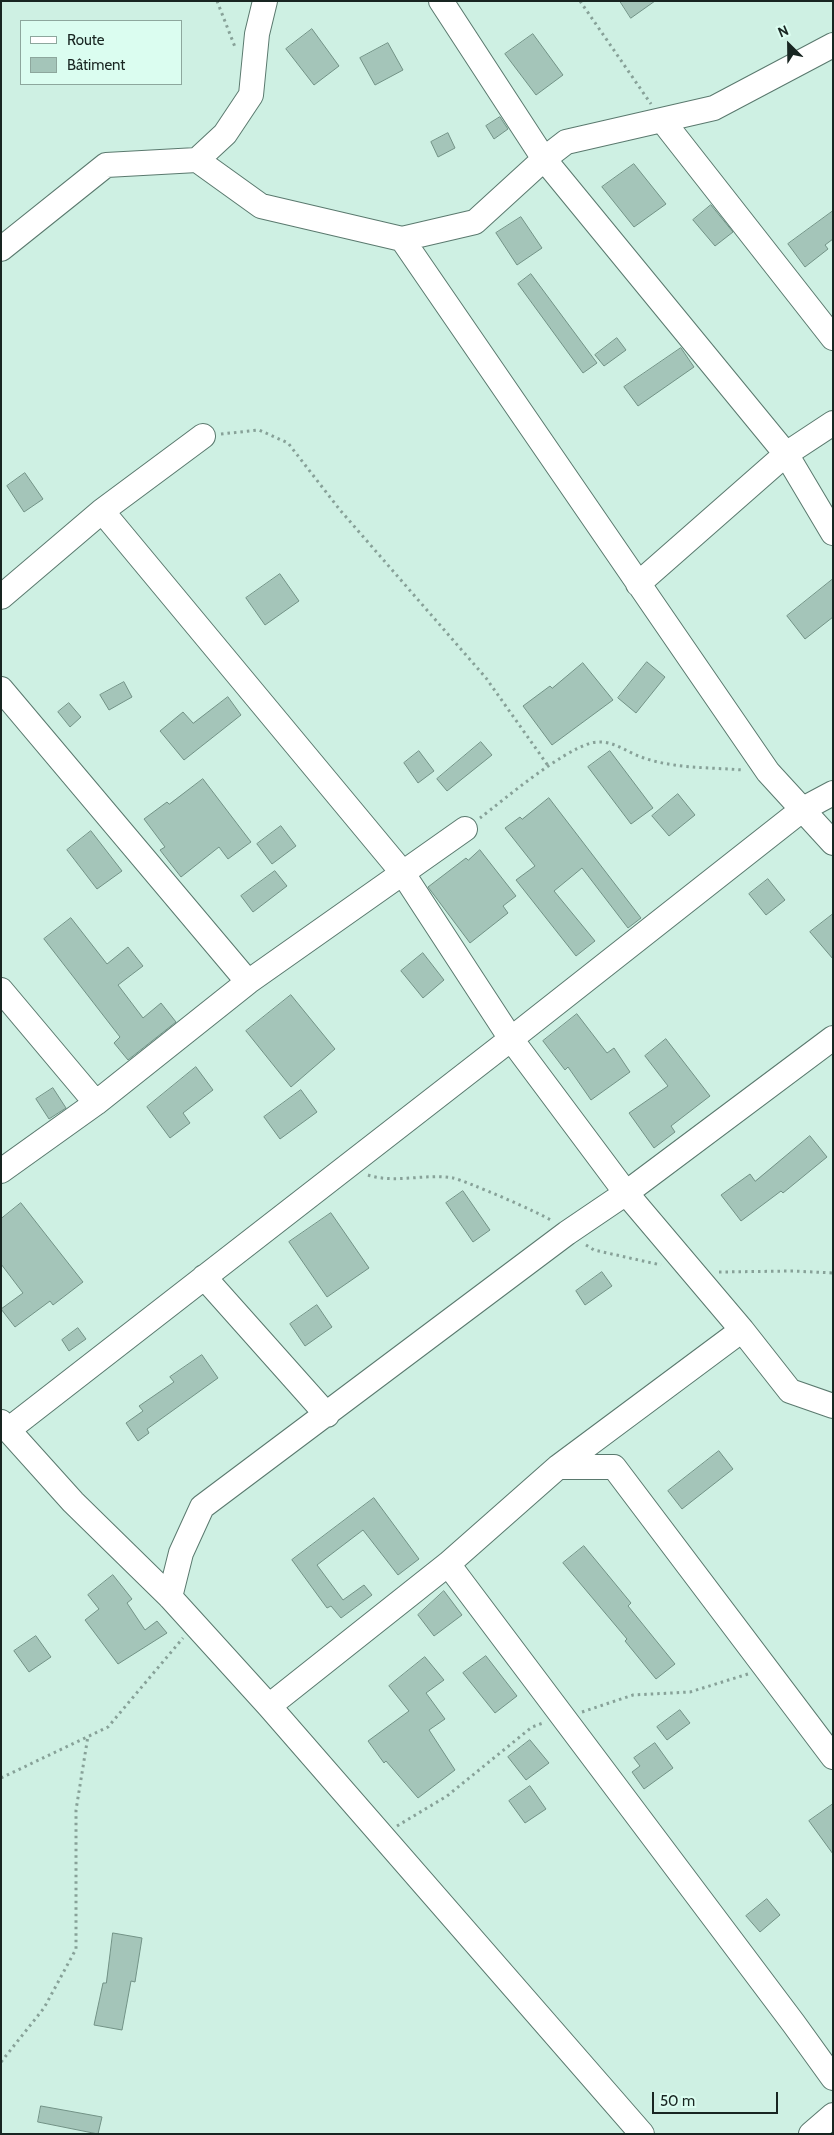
<!DOCTYPE html>
<meta charset="utf-8">
<style>
body{margin:0}
#map{position:relative;width:834px;height:2135px;overflow:hidden;background:#cef0e3;font-family:Cabin,sans-serif}
canvas{display:block}
.frame{position:absolute;inset:0;border:2px solid #182521;pointer-events:none}
.legend{position:absolute;left:20px;top:20px;width:162px;height:65px;box-sizing:border-box;background:#dbfdf0;border:1px solid #8da79d;margin:0;padding:6px 9px;list-style:none;font-size:15px;color:#182521}
.legend li{display:flex;align-items:center;gap:10px;height:25px}
.legend b{width:25px;border:1px solid #8da79d}
.north{position:absolute;left:764px;top:20px;width:50px;height:50px;-webkit-text-stroke:4px #dbfdf0;paint-order:stroke;rotate:337deg;font-size:14px;font-weight:700;line-height:20px;text-align:center;color:#182521}
.north::after{content:'';display:block;margin:auto;width:18px;height:22px;background:#182521;clip-path:polygon(50% 0,100% 100%,50% 72%,0 100%)}
.scale{position:absolute;left:652px;top:2092px;width:126px;height:22px;box-sizing:border-box;border:2px solid #182521;border-top:0;padding-left:6px;font-size:15px;line-height:18px;white-space:nowrap;color:#182521;-webkit-text-stroke:4px #dbfdf0;paint-order:stroke}
</style>
<div id="map">
<canvas width="834" height="2135"></canvas>
<div class="frame"></div>
<ul class="legend">
<li><b style="height:6px;background:#fff"></b>Route</li>
<li><b style="height:14px;background:#a4c5b9"></b>Bâtiment</li>
</ul>
<div class="north">N</div>
<div class="scale">50 m</div>
</div>
<script>
const ctx = document.querySelector('canvas').getContext('2d');
ctx.lineJoin = 'round';
function fillPath(path, color) { ctx.fillStyle = color; ctx.fill(path, 'evenodd'); }
function trace(path, color, width, dash) { ctx.strokeStyle = color; ctx.lineWidth = width; ctx.lineCap = dash ? 'butt' : 'round'; ctx.setLineDash(dash || []); ctx.stroke(path); }
const building = new Path2D(`
 M620,1H655L631,18Z
 M312,29L339,66L314,85L286,49Z
 M533,34L563,75L536,95L505,54Z
 M388,43L403,70L375,85L360,58Z
 M500,117L508,129L494,139L486,126Z
 M448,133L455,148L438,157L431,142Z
 M634,164L666,204L634,227L602,187Z
 M711,205L733,232L715,246L693,220Z
 M833,211V239L825,245L828,249L805,267L788,244Z
 M521,217L542,248L517,265L496,233Z
 M531,274L597,363L583,373L518,284Z
 M617,338L626,350L604,366L595,355Z
 M681,348L694,367L638,406L624,387Z
 M25,473L43,499L24,512L7,486Z
 M280,574L299,601L265,625L246,598Z
 M833,579V617L805,639L787,616Z
 M647,662L665,677L636,713L618,698Z
 M583,663L613,700L552,745L523,706L550,686L552,688Z
 M124,682L132,697L109,710L100,695Z
 M228,697L241,715L184,760L160,731L183,712L193,723Z
 M69,703L81,717L70,727L58,712Z
 M481,742L492,755L447,791L437,779Z
 M419,751L434,771L418,783L404,763Z
 M610,751L653,808L631,824L588,767Z
 M203,779L251,842L228,859L219,847L181,877L160,850L165,847L144,819L167,802L169,804Z
 M678,794L695,815L669,836L652,816Z
 M549,798L641,918L628,928L582,868L554,891L595,941L576,956L516,880L535,866L505,828L520,817L522,819Z
 M281,826L296,846L272,864L257,844Z
 M91,831L122,871L97,889L67,850Z
 M480,850L516,896L503,906L508,913L470,943L428,887L466,858L468,860Z
 M275,871L287,886L253,912L241,896Z
 M768,879L785,900L766,915L749,894Z
 M833,914V959L810,932Z
 M71,918L107,964L128,947L143,966L118,985L143,1018L161,1003L176,1022L128,1060L114,1043L120,1037L44,939Z
 M423,953L444,980L423,998L401,971Z
 M291,995L335,1049L291,1087L246,1031Z
 M577,1014L607,1053L614,1048L630,1072L591,1100L568,1067L565,1070L543,1041Z
 M666,1039L710,1096L671,1126L675,1132L654,1148L629,1113L668,1086L645,1056Z
 M196,1067L213,1090L183,1113L190,1123L170,1138L147,1107Z
 M53,1088L66,1108L49,1119L36,1099Z
 M301,1090L317,1112L280,1139L264,1117Z
 M810,1136L827,1157L783,1193L781,1191L741,1221L721,1195L750,1174L755,1181Z
 M463,1191L490,1230L473,1242L446,1203Z
 M21,1203L83,1282L53,1305L50,1301L15,1327L1,1309L23,1293L1,1264V1219Z
 M331,1213L369,1268L327,1297L289,1242Z
 M602,1272L612,1286L585,1305L576,1291Z
 M317,1305L332,1327L305,1346L290,1324Z
 M78,1328L86,1339L69,1351L62,1340Z
 M202,1355L218,1378L147,1429L149,1433L138,1441L126,1423L143,1411L139,1406L174,1382L170,1377Z
 M719,1451L733,1469L682,1509L668,1491Z
 M374,1498L419,1559L398,1575L363,1530L317,1565L343,1600L364,1585L372,1595L341,1618L331,1606L327,1608L292,1560Z
 M584,1546L631,1603L628,1606L675,1664L656,1679L625,1641L627,1639L563,1563Z
 M113,1575L132,1599L127,1603L145,1630L157,1621L167,1633L118,1664L85,1620L99,1609L88,1595Z
 M444,1591L462,1615L434,1636L418,1615Z
 M36,1636L51,1657L29,1672L14,1651Z
 M486,1656L517,1696L495,1713L463,1673Z
 M425,1657L444,1680L426,1693L445,1719L429,1730L455,1770L418,1798L386,1761L384,1763L368,1741L409,1711L389,1686Z
 M680,1710L690,1723L667,1740L657,1727Z
 M530,1740L549,1763L526,1780L508,1757Z
 M655,1743L673,1768L644,1789L632,1772L640,1766L634,1758Z
 M530,1786L546,1809L525,1823L509,1801Z
 M833,1804V1854L809,1821Z
 M767,1899L780,1915L760,1932L746,1916Z
 M113,1933L142,1938L135,1982L131,1981L122,2030L94,2025L103,1983H106Z
 M41,2106L102,2117L98,2134L38,2122Z`);
fillPath(building, '#a4c5b9');
trace(building, '#729286', 1);
const minor = new Path2D(`
 M441,1L544,159L786,454L833,533
 M662,120L833,338
 M197,160L261,206L402,239L475,222L544,159L566,142L714,108L833,45
 M402,239L768,772L833,843
 M1,249L106,165L197,160L225,134L251,95L257,34L265,1
 M102,511L402,872L511,1039L626,1193L742,1330L790,1391L833,1406
 M638,584L786,454L833,423
 M1,597L102,511L203,436
 M1,689L248,982
 M1,990L96,1103
 M1,1171L96,1103L248,982L465,829
 M204,1277L327,1415
 M1,1422L73,1502L170,1597L269,1706L642,2134
 M8,1430L511,1039L803,809L833,793
 M558,1467H614L833,1757
 M448,1564L794,2024L833,2078
 M170,1597L181,1553L202,1507L567,1233L626,1193L833,1038
 M269,1706L448,1564L558,1467L742,1330
 M811,2134L833,2115`);
trace(minor, '#5a796e', 26);
trace(new Path2D(`
 M217,1L235,47
 M580,1L651,104
 M221,434L259,430L288,443L340,510L486,678L549,767
 M480,818C506,798 560,752 591,743C608,739 619,747 634,754C667,769 706,767 743,770
 M368,1175C395,1184 426,1173 453,1178C464,1180 543,1214 552,1221
 M586,1245L594,1250L661,1265
 M719,1272L793,1271L833,1273
 M582,1712L633,1695L690,1692L748,1674
 M1,1778L108,1727L183,1638
 M397,1826L447,1796L532,1727L543,1723
 M1,2062L44,2008L76,1949V1810L88,1736`), '#87a198', 3, [2.5, 4]);
trace(minor, '#fff', 24);
</script>
